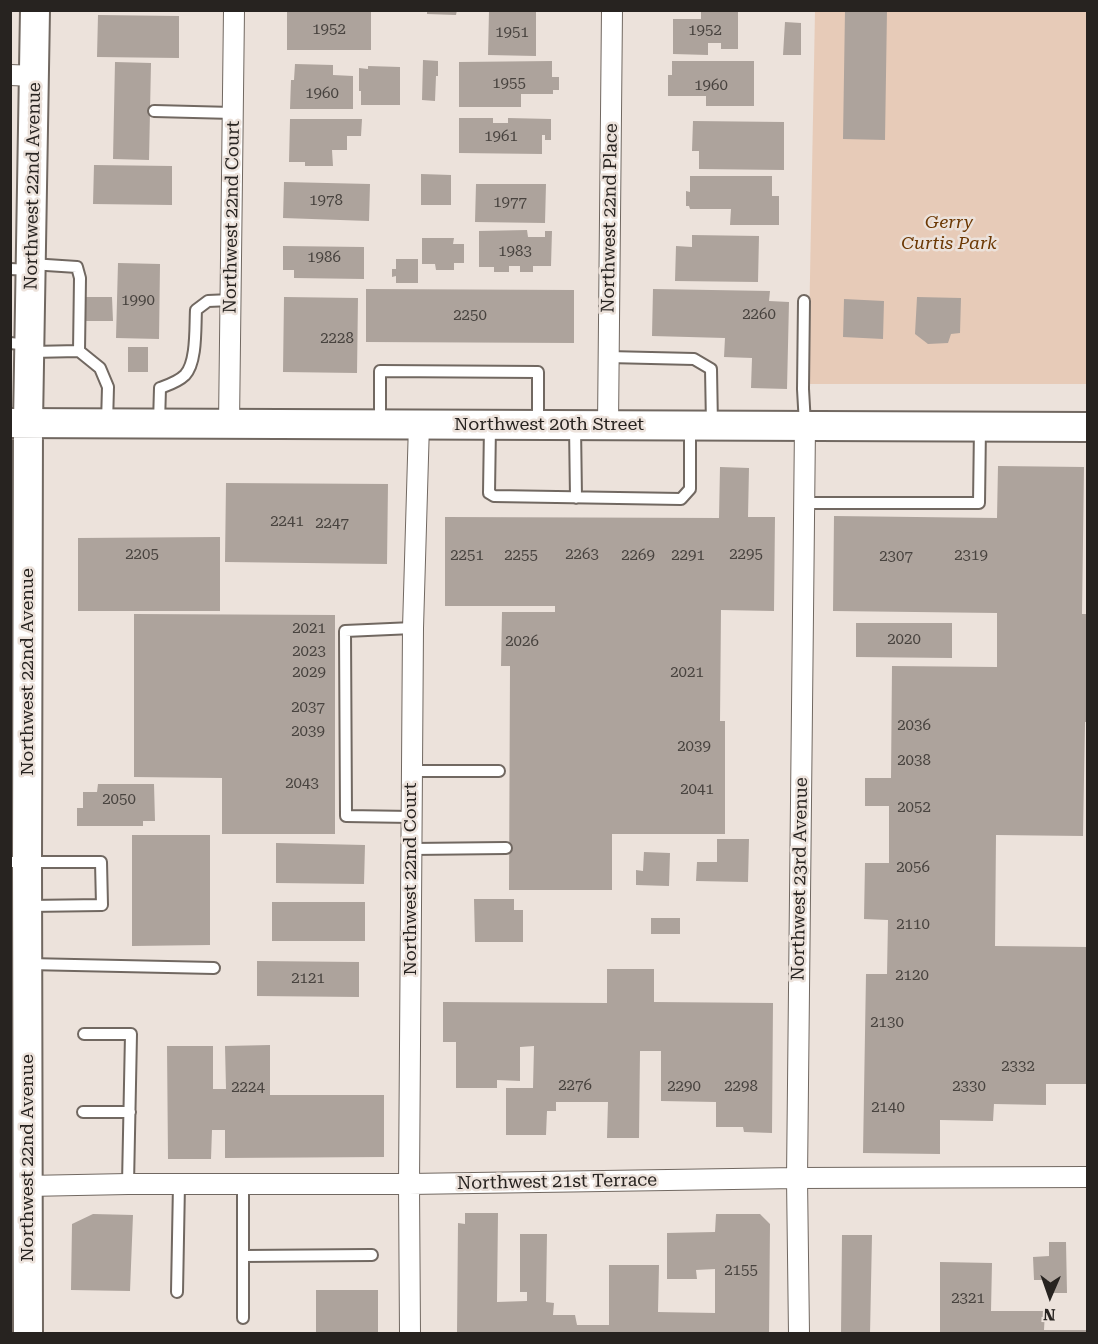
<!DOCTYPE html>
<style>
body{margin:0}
#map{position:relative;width:1098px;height:1344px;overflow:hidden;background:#ece2db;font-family:"Roboto Serif",serif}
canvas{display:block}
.frame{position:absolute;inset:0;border:12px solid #272320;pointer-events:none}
.north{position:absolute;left:1020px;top:1266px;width:60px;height:60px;-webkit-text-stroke:4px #ece2db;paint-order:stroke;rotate:182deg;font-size:16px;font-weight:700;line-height:24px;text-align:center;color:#272320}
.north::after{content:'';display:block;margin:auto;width:21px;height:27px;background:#272320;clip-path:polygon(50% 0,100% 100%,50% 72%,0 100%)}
</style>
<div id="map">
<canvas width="1098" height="1344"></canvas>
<div class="frame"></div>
<div class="north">N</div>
</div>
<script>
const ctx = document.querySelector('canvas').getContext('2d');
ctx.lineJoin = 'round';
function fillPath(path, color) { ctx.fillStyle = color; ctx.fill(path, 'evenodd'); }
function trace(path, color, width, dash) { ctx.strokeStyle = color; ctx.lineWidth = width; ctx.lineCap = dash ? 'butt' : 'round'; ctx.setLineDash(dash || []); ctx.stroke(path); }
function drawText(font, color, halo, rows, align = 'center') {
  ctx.font = font + ' "Roboto Serif",serif'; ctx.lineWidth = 5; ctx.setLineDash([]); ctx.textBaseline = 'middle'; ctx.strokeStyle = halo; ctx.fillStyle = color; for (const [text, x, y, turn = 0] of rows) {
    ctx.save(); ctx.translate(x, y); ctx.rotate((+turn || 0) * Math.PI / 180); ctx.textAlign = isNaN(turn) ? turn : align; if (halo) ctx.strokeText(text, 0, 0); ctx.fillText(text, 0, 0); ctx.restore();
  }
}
fillPath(new Path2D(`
 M815,11H1087V384H808Z`), '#e7cbb8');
fillPath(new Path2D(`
 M427,10H457L456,15L427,14Z
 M493,10H536V56L488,55L489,11L493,12Z
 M701,10H738V49H721V43H708V55L673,54V19H701Z
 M845,10H887L885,140L843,139Z
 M287,11H371V50H287Z
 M98,15L179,16V58L97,57Z
 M785,22L801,23V55H783Z
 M423,60L438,61V76H436L435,101L422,100Z
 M552,61V77H559V90H553V94H521V107H459V62Z
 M672,61H754V106H706V96H668V75H672Z
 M115,62L151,63L149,160L113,159Z
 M295,64L333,65V75L353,76V109H290L291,80H294Z
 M368,66L400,67V105H361V91H359V68L368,69Z
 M459,118H493V123H508V118L551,119V140H545V135H542V154L459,153Z
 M290,119H362L361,136H347V150H332L333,166H305V162H289Z
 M693,121L784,122V170L699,169V151H692Z
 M94,165L172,166V205L93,204Z
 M421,174L451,175V205H421Z
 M690,176H772V196H779V225H730L731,209H690L689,206H686V191L690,192Z
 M284,182L370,184L369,221L283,218Z
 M476,184H546L545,223L475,222Z
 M527,230L528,237H545V231H552L551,266H533V272H520V266H509V272H494V267H479V231Z
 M692,235L759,236L758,282L675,281L676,246L692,247Z
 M422,238H454L453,244H464V263H454V270H436L435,264H422Z
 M283,246L364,247V279L294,278V270H283Z
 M396,259H418V283H396V276L392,277V269H396Z
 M118,263L160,264L159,339L116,338Z
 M366,289L574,290V343L366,342Z
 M653,289L770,291L769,301L789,302L787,389L751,388L752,358L724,357L725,338L652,336Z
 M85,297H112L113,321H85Z
 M284,297L358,298L357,373L283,372Z
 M917,297L961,298L960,333L951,334L948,343L928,344L915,334Z
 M844,299L884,301L883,339L843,337Z
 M128,347H148V372H128Z
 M998,466L1084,467L1082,614H1088V722H1085L1083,836L996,835L995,946L1088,947V1084H1046V1105L994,1104L993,1121L940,1120V1154L863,1153L866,974H887L888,920L864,919L865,863H889V806H865V778H891L892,666L997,667V613L833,611L834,516L997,518Z
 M720,467L749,468L748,517H775L774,611L721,610L720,721H725V834H612V890H509L510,666H501L502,612H555V606H445V517L719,518Z
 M226,483L388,484L387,564L225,562Z
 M220,537V611H78V538Z
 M134,614L335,615V834H222V778L134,777Z
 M856,623H952V658L856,657Z
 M98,784H154L155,821H143V826H77V808H83V792H97Z
 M132,835H210V945L132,946Z
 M717,839H749L748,882L696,881L697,862H717Z
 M276,843L365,845L364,884L276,883Z
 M644,852L670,853L669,886L636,885V870L643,871Z
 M474,899H514V910H523V942H475Z
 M272,902H365V941H272Z
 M651,918H680V934H651Z
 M257,961L359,962V997L257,996Z
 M607,969H654V1002L773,1003L772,1133L744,1132L743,1127H716V1102L661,1101V1051H640L639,1138H607L608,1102H556V1111H547L546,1135H506V1088H533L534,1046L520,1047V1081L497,1080V1088H456V1042H443V1002L607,1003Z
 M270,1045V1095H384V1157L225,1158V1130H212L211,1159H168L167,1046H213V1089H226L225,1046Z
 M465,1213H498L497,1302L527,1301V1292H520V1234H547L546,1302L554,1303L553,1315H575L577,1325H609V1265H659L658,1312L715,1313V1269L696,1270L697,1279H667V1233L715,1232L716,1214H760L770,1224L769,1334H457L458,1223L465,1224Z
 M93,1214L133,1215L130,1291L71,1290L72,1224Z
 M842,1235H872L870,1334H841Z
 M1049,1242H1066L1067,1293H1048V1280H1034L1033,1257L1049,1256Z
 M940,1262L992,1263L991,1311H1045L1044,1330H1088V1334H940Z
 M316,1290H378V1334H316Z`), '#ada39c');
const service = new Path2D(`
 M154,111L233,113
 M31,264L77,267L80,278L79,351
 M10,269L31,270
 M804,301L803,389L805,425
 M10,343L29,345
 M31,352L79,351L100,368L108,387L107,423
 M608,357L694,359L711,369L712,425
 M159,423L160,388C168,385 178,382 185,375C197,362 195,328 196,310L208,301L231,300
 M380,424V371L538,372V424
 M490,426L489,493L494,496L681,499L690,489V426
 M575,426L576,498
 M804,503H979L980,427
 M412,771H499
 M412,817L346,816L345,631L413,628
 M412,849L506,848
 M10,862H101L102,905L29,906
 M28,964L214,968
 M84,1034H131L128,1184
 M83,1112H130
 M243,1184V1318
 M243,1256L372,1255
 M177,1292L179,1184`);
const minor = new Path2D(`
 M10,75L35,76
 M229,424L234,10
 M608,425L612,10
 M27,1186L128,1184H409L797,1178L1088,1177
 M410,1334L409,1184L413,628L419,424
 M799,1334L797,1178L805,425`);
const secondary = new Path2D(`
 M10,423L1088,427
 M28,1334L27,862L28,423L35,10`);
trace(service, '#716861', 14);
trace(minor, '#716861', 22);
trace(secondary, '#716861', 32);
trace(service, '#fff', 10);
trace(minor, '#fff', 20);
trace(secondary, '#fff', 28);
drawText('15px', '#48433f', null, [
 ["1952",329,30],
 ["1952",705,31],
 ["1951",512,33],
 ["1955",509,84],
 ["1960",711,86],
 ["1960",322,94],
 ["1961",501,137],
 ["1978",326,201],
 ["1977",510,203],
 ["1983",515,252],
 ["1986",324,258],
 ["1990",138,301],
 ["2260",759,315],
 ["2250",470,316],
 ["2228",337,339],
 ["2241",287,522],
 ["2247",332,524],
 ["2205",142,555],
 ["2263",582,555],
 ["2295",746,555],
 ["2251",467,556],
 ["2255",521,556],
 ["2269",638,556],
 ["2291",688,556],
 ["2319",971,556],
 ["2307",896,557],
 ["2021",309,629],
 ["2020",904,640],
 ["2026",522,642],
 ["2023",309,652],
 ["2029",309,673],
 ["2021",687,673],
 ["2037",308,708],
 ["2036",914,726],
 ["2039",308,732],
 ["2039",694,747],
 ["2038",914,761],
 ["2043",302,784],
 ["2041",697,790],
 ["2050",119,800],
 ["2052",914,808],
 ["2056",913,868],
 ["2110",913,925],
 ["2120",912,976],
 ["2121",308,979],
 ["2130",887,1023],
 ["2332",1018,1067],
 ["2276",575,1086],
 ["2290",684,1087],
 ["2298",741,1087],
 ["2330",969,1087],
 ["2224",248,1088],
 ["2140",888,1108],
 ["2155",741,1271],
 ["2321",968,1299]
]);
drawText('18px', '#272320', '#ece2db', [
 ["Northwest 22nd Avenue",33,186,-89],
 ["Northwest 22nd Court",232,217,-89],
 ["Northwest 22nd Place",610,218,-89],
 ["Northwest 20th Street",549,425],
 ["Northwest 22nd Avenue",28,672,-90],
 ["Northwest 22nd Court",411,879,-90],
 ["Northwest 23rd Avenue",800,879,-89],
 ["Northwest 22nd Avenue",28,1158,-90],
 ["Northwest 21st Terrace",557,1182,-1]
]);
drawText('italic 18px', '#6b3702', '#ece2db', [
 ["Gerry",949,223],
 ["Curtis Park",949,244]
]);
</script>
